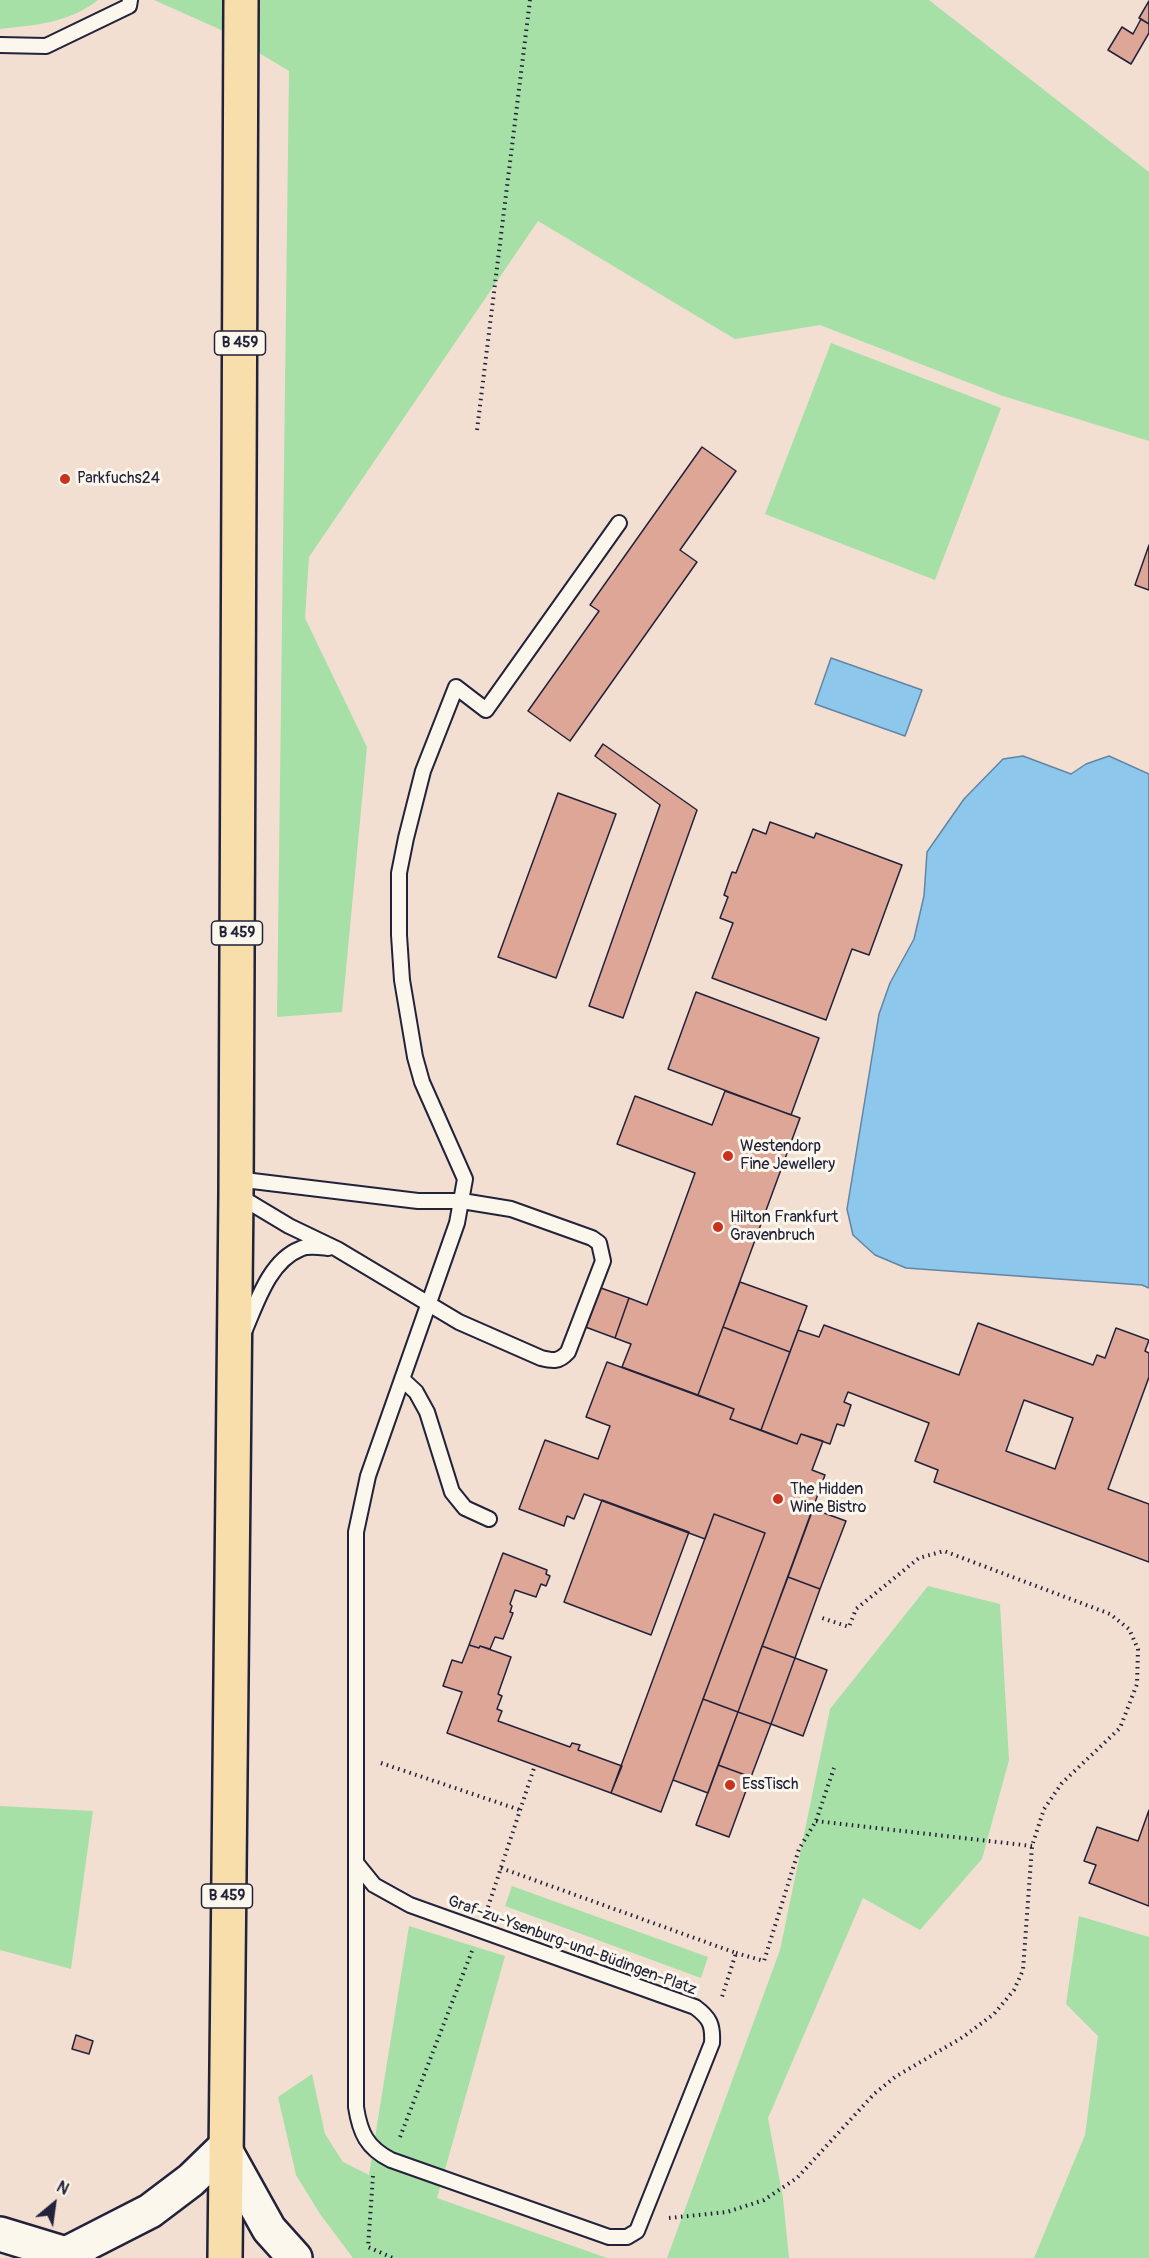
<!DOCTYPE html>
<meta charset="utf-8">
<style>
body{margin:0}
#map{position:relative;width:1149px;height:2258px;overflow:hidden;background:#f2dfd2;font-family:Pangolin,sans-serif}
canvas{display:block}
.north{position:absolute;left:24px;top:2174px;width:60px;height:60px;-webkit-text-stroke:4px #fbf7ec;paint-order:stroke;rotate:29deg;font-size:16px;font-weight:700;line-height:24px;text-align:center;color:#22223b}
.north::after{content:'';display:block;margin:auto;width:21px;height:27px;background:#22223b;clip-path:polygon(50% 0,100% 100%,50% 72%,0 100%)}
</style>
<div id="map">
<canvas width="1149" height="2258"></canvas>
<div class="north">N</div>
</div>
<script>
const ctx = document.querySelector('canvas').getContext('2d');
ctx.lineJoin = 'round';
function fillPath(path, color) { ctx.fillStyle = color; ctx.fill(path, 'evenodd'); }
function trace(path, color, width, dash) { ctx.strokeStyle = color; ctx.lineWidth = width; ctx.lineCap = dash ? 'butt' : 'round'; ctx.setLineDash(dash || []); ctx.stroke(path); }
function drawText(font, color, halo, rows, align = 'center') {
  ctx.font = font + ' Pangolin,sans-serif'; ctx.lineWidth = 6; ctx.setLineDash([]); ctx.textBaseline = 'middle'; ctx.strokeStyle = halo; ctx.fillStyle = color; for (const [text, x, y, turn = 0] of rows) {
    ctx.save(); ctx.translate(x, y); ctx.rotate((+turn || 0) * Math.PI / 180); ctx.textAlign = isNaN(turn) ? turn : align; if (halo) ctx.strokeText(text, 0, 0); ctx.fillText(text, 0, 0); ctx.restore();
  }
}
fillPath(new Path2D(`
 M0,0H98C69,23 35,25 0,29Z
 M154,0H929L1149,172V441L1003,396L820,325L735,339L538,221L309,557L305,618L367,747L342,1012L277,1017L289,71L219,29Z
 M831,343L1001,408L935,580L765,514Z
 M928,1586L1000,1604L1009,1760L982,1859L920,1930L863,1898L768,2118L783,2198L789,2258H667L780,1950L830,1709Z
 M0,1806L93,1811L71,1969L0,1950Z
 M512,1886L708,1957L701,1978L505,1906Z
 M1079,1916L1149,1937V2258H1034L1085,2135L1098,2036L1066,2004Z
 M409,1926L505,1956L437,2198L607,2258H353L320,2214L296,2175L278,2097L312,2074L325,2134L343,2162L369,2175Z`), '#a6e0a6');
const water = new Path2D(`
 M831,658L922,690L905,736L815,704Z
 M1023,756L1071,774L1086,764L1109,756L1149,774V1288L1142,1285L906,1268L875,1255L853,1235L847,1209L879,1014L890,983L914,939L924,896L927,852L964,799L1003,759Z`);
fillPath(water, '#8dc7ec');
trace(water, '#6285a5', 1.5);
const building = new Path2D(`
 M1149,1V24L1139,18Z
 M1141,19L1149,24V33L1131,64L1108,50L1122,27L1133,34Z
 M702,447L736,471L680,550L697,562L570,741L528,711L599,611L590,605Z
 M1149,545V590L1135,585Z
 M603,744L697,810L623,1018L589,1006L660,805L595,756Z
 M558,793L616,814L556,978L498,957Z
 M770,822L814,838L816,833L902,865L869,955L852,949L826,1020L712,978L733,923L720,918L728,897L724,895L732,872L736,873L753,829L766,834Z
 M696,992L819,1038L791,1115L668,1069Z
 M725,1091L800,1118L698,1395L622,1367L631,1344L615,1338L629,1298L647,1305L695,1173L617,1144L635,1096L712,1125Z
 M740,1282L807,1306L790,1352L723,1327Z
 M587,1283L629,1298L615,1338L572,1322Z
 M978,1323L1093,1365L1097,1355L1105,1358L1116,1328L1149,1340L1145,1351L1149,1353V1377L1108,1489L1149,1504V1562L934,1482L938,1470L915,1461L929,1423L848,1392L844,1402L851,1405L844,1426L837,1424L830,1444L801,1434L797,1444L761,1430L798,1330L819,1337L824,1325L959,1375ZM1024,1400L1073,1418L1055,1469L1006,1451Z
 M723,1327L790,1352L761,1430L730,1419L734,1409L698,1395Z
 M607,1362L734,1409L730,1419L797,1444L801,1434L823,1441L812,1470L825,1475L738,1712L703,1699L765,1533L714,1514L705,1539L584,1494L574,1519L567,1516L564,1526L519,1509L545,1440L598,1459L610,1426L586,1417Z
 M602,1500L689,1532L651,1635L564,1602Z
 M813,1509L846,1521L820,1589L788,1577Z
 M714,1514L765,1533L661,1812L611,1793Z
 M503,1553L547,1570L546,1574L550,1576L546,1586L541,1584L536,1597L515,1590L510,1604L512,1606L510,1612L513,1613L503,1639L495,1637L490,1649L480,1646L479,1648L469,1645Z
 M788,1577L820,1589L795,1658L762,1646Z
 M469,1645L479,1648L480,1646L511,1657L498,1694L502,1696L497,1709L502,1711L498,1721L570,1747L572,1743L580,1745L578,1750L622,1766L611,1793L447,1733L462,1692L443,1686L452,1660L462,1663Z
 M762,1646L795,1658L771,1724L738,1712Z
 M795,1658L827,1670L803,1736L771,1724Z
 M703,1699L738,1712L708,1793L673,1780Z
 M738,1712L771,1724L751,1777L718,1765Z
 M718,1765L751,1777L729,1837L696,1825Z
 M1149,1810V1906L1089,1883L1096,1865L1084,1861L1097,1827L1138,1841Z
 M76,2035L93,2041L89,2054L72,2049Z`);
fillPath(building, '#dea697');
trace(building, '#22223b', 1.5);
const lane = new Path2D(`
 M0,45L46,46L129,6L130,0
 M236,1179L418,1201H462L511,1209L592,1238L599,1243L603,1261L568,1352C559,1362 553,1361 541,1358L459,1322L337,1249L289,1226L239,1196
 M244,1332C256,1305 269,1261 300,1249C308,1245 319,1247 328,1248
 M402,1379L416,1392L427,1412L452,1492L465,1508L489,1519
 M357,1864L374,1885L410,1905L695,2007C710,2018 713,2025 712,2043L637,2231L627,2237H609L391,2160C367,2148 360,2133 356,2107V1532L368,1476L457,1223L465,1179L422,1082L415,1057L402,980L399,935V873L406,838L423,771L456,687L486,710L619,523`);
const secondary = new Path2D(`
 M0,2234L79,2258
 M66,2254L150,2211L191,2180L224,2148L269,2229L295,2258`);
const primary = new Path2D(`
 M225,2258L236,1194L241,0`);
trace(lane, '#22223b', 18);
trace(secondary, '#22223b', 38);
trace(primary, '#22223b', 38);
trace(new Path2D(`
 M477,430L530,0
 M381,1763L520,1810
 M816,1821L1032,1846
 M501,1868L736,1953L721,2000
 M488,1907L535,1765
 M736,1953L764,1961L799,1849L816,1821L834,1768
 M400,2137L472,1951
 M373,2176L368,2247L393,2258
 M669,2218L727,2212L764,2200L797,2178L874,2094L895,2077L963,2037L994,2014L1014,1990L1023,1970L1032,1846L1044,1809L1062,1783L1120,1728L1137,1684L1138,1649L1129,1629L1110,1614L944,1551L919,1558L856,1609L849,1627L819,1617`), '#22223b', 4, [1.5, 4.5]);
trace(lane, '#fbf7ec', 14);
trace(secondary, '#fbf7ec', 33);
trace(primary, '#f8deab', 33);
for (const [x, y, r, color] of [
 [65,479,6,"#c8321e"],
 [728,1156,6,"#c8321e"],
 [718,1227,6,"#c8321e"],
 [778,1499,6,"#c8321e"],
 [730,1785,6,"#c8321e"]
]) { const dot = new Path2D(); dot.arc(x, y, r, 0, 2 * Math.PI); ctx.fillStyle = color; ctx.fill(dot); trace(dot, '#fbf7ec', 2); }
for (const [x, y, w] of [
 [240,343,51],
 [237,933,51],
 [227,1896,51]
]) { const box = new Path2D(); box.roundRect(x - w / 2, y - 12, w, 24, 4.5); ctx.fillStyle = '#fbf7ec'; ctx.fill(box); trace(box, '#22223b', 1.5); }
drawText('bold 15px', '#22223b', null, [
 ["B 459",240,343],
 ["B 459",237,933],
 ["B 459",227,1896]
]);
drawText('16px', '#22223b', '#fbf7ec', [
 ["Parkfuchs24",77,479],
 ["Westendorp",740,1147],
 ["Fine Jewellery",740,1165],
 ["Hilton Frankfurt",730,1218],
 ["Gravenbruch",730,1236],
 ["The Hidden",790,1490],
 ["Wine Bistro",790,1508],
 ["EssTisch",742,1785]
], 'left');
drawText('16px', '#22223b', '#fbf7ec', [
 ["Graf-zu-Ysenburg-und-Büdingen-Platz",572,1946,20]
]);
</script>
